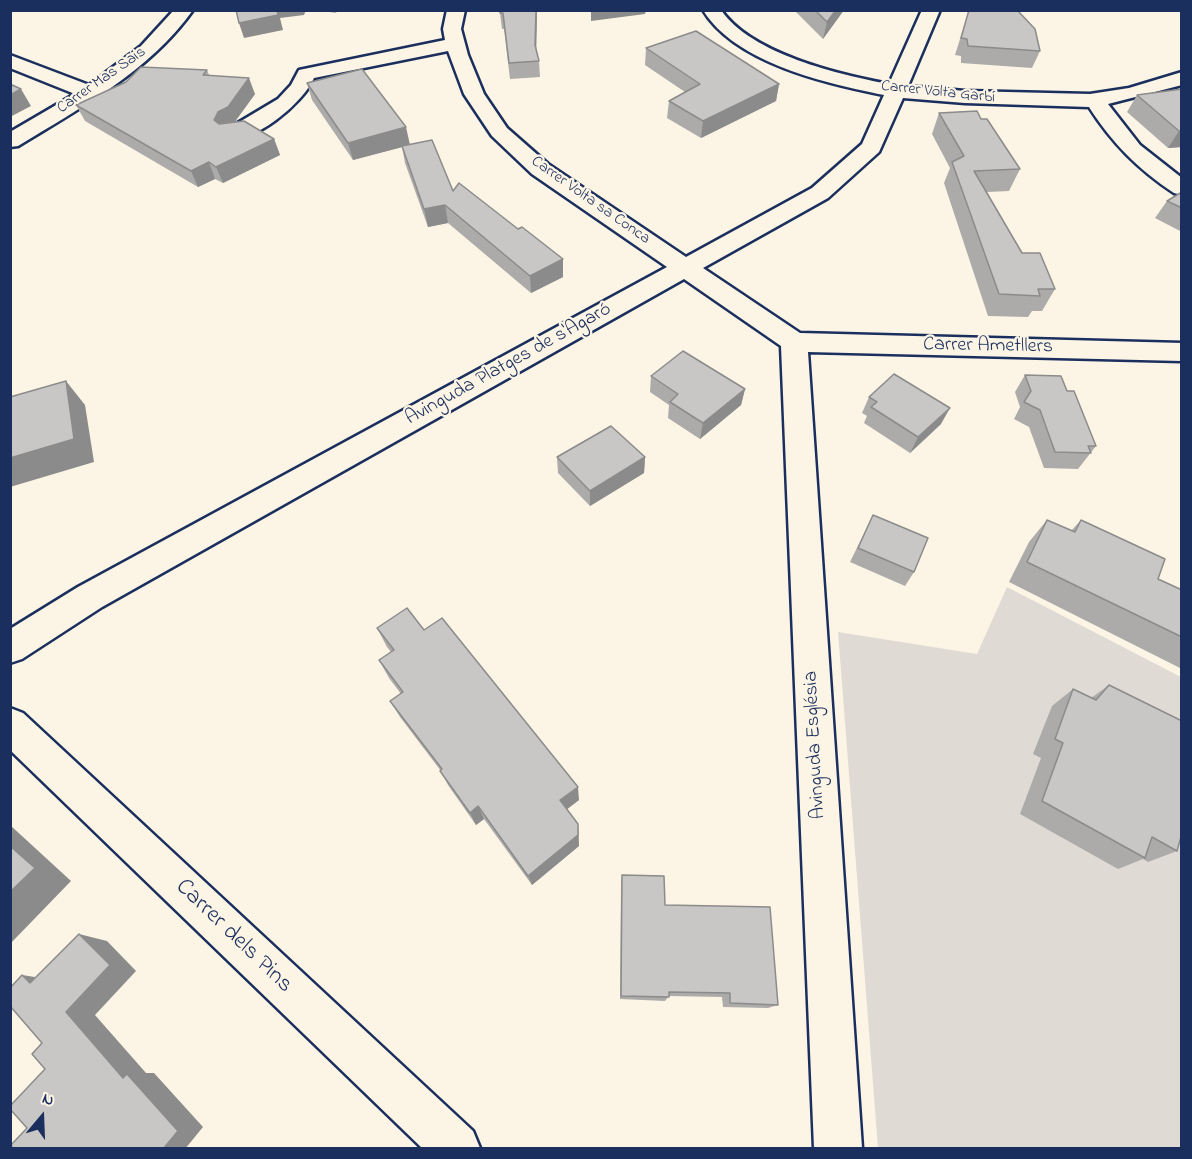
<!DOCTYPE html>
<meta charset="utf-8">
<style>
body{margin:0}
#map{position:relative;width:1192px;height:1159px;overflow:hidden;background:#fcf5e5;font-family:"Indie Flower",sans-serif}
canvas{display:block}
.frame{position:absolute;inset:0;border:12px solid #1b2f5e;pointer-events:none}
.north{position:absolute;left:12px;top:1087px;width:60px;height:60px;-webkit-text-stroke:4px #fcf5e5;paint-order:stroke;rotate:19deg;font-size:16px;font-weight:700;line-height:24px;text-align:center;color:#1b2f5e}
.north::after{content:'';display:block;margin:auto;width:21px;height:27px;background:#1b2f5e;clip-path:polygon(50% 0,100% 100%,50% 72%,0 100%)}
</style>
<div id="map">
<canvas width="1192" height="1159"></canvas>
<div class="frame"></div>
<div class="north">N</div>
</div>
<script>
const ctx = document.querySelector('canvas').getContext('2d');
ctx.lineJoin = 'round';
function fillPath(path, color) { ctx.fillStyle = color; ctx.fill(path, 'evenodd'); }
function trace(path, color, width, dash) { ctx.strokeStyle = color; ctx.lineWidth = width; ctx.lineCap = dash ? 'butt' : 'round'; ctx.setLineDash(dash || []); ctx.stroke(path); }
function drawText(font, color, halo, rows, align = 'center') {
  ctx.font = font + ' "Indie Flower",sans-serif'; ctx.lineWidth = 4.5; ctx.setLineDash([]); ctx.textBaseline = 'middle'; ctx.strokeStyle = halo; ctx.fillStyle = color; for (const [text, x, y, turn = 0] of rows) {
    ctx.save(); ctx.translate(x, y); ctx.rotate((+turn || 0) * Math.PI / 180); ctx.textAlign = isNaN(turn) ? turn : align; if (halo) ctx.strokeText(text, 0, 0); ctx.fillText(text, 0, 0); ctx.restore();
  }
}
fillPath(new Path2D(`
 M1007,587L1181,677V1148H878L838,632L977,654Z`), '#dfdbd4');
const minor = new Path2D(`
 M174,10H193C149,72 80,108 18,146L10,147V132L75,94L10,68V55L89,85L141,46Z
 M447,10H465L461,29L468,55L484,94L507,128L548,164L686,257L812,188L862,144L884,95C828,84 735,63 703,10H721C751,54 840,75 889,84L922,10H940L908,86L965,91L1090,94L1129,88L1182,72V85L1108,104L1140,145L1182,178V195L1174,193C1138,169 1112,143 1089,107L965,103L903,98L879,152L828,198L703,268L800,333L1182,343V361L808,352L862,1148H814L781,346L684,279L102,607L22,659L10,663V629L78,587L667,267L532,174L492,136L464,94L448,51L314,78C303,103 253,145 226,138L222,134L226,130L278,99L291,85L299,70L445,40L443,29Z
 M10,708L23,713L473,1131L480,1148H422L10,750Z`);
trace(minor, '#1b2f5e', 5);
fillPath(minor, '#fcf5e5');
fillPath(new Path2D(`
 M316,10H338L336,13Z
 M537,10L536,50L539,61L540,77L510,79L504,29H502L500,13Z
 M794,10H844L823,39Z
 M969,10H1014L1040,51L1032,68L961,63V56L955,55Z
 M646,48L779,84L776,101L701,138L667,118L669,101L685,92L645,65Z
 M207,70L209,75L255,94L234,123L274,139L280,155L223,183L215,179L198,187L85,121L76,105Z
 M307,83L410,144L453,191L518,229L563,259V277L531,293L448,223L428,227L405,163L402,147L353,160L312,100Z
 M1182,89V147L1168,148L1127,112L1137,95Z
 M939,113L981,119L1020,169L1009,191L987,192L1022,253L1055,289L1042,311H1032L1028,317L988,316L944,183L950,168L932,134Z
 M1182,192V232L1155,218L1167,201Z
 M1025,375L1067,391L1096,446L1078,469L1044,468L1029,427L1014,419L1020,407L1015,392Z
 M651,376L745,389L741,405L700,439L668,418L669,405L650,392Z
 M869,397L941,424L910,453L864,423L867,416L862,413Z
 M557,457H645L644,473L590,506L558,473Z
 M873,515L914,572L905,586L850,562Z
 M1047,520L1071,531L1081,520L1158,579L1182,590V669L1009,582L1029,542Z
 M377,628L424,630L579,800L567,809L578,824L579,846L532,885L484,819L476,825L448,785L441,771L400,717L390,701L401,694L389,678L379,660L391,652L387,647Z
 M1109,685L1177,851L1148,862L1143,859L1118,869L1020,814L1041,758L1033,754L1052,706L1073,689L1091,698Z
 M622,875L665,905L778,1005L768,1008L723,1007L722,997L669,996L665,1001L620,999L621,884Z`), '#acabaa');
fillPath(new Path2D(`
 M277,10H306L304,15L280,18L283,30L244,38L239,23Z
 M536,10H537L536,61L535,45Z
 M591,10H646L645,14L591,21Z
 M836,10H844L823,39L827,22Z
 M249,78L255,94L234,123L224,128L214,120L218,112Z
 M779,84L776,101L701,138L703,121Z
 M21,89L31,106L10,117V95Z
 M406,127L410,145L353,160L348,143Z
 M1179,131H1182V147L1168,148Z
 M274,139L280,155L223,183L216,167Z
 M209,162L215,179L198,187L191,171Z
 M445,205L448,223L428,227L424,209Z
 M563,259V277L531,293L530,276Z
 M66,381L85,405L94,462L10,487V458Z
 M745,389L741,405L700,439L703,423Z
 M950,408L941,424L910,453L918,437Z
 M645,457L644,473L590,506V491Z
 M578,787L579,800L562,813L560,800Z
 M478,806L484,819L476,825L470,813Z
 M578,824L579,846L532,885L528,876Z
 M10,825L71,881L10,944Z
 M79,934L107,941L136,971L95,1015L146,1073H154L203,1127L185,1149H163L123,1078L66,1012Z
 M22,975L54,980L30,983Z`), '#8c8b8b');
const building = new Path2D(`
 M236,10H277L278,15L239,23Z
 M500,10H536L535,45L539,61L509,63L503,13H500Z
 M815,10H836L827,22Z
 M969,10L1018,11L1035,29L1040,51L968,46L967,39L961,38Z
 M696,31L779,84L703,121L669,101L700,84L646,48Z
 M141,67L207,70L203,75L249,78L228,107L218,112L214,120L219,124L244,121L274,139L216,167L209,162L191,171L76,105L126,82Z
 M362,69L406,127L348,143L307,83Z
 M10,84L21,89L10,95Z
 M1182,89V131H1179L1137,95Z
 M977,111L981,119H987L1020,169L974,171L1022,253H1040L1055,289H1038L1040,296L999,294L952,162L964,156L939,113Z
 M432,140L453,191L459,183L518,229L522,227L563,259L530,276L445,205L424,209L402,146Z
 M1182,192V208L1167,201Z
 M683,351L745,389L703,423L670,402L678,394L651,376Z
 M894,374L950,408L918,437L871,407L877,402L869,397Z
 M1025,375L1061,376L1067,391H1074L1096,446H1088L1091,453L1055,452L1040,410L1024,402L1031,391Z
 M66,381L74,439L10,458V397Z
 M611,426L645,457L590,491L557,457Z
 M873,515L928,538L914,572L858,548Z
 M1047,520L1075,532L1081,520L1165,559L1158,579L1182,590V637L1027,562Z
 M407,608L424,630L442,618L578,787L560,800L578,824V835L528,876L478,806L470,813L440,771L442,769L390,701L403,692L379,660L394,650L377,628Z
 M1109,685L1182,721V833L1177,851L1152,837L1145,858L1042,801L1063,743L1055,739L1073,689L1096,700Z
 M10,846L35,868L10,892Z
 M622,875L664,876L665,905L770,907L778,1005L730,1003V993L669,992V997L621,996Z
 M79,934L110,965L66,1012L123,1078L127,1074L178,1131L163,1149H13L11,1145L27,1128L10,1109V1106L45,1069L32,1054L42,1043L10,1006V988L22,975L30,983Z`);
fillPath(building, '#c8c7c6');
trace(building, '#8c8b8b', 1.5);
drawText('16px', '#1b2f5e', '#fcf5e5', [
 ["Carrer Mas Sais",102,81,-35],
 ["Carrer Volta Garbí",938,93,6],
 ["Carrer Volta sa Conca",590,201,35]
]);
drawText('20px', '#1b2f5e', '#fcf5e5', [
 ["Carrer Ametllers",988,347,1],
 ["Avinguda Platges de s'Agaró",509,365,-29],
 ["Avinguda Església",816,745,-93]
]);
drawText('24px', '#1b2f5e', '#fcf5e5', [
 ["Carrer dels Pins",233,937,44]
]);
</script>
